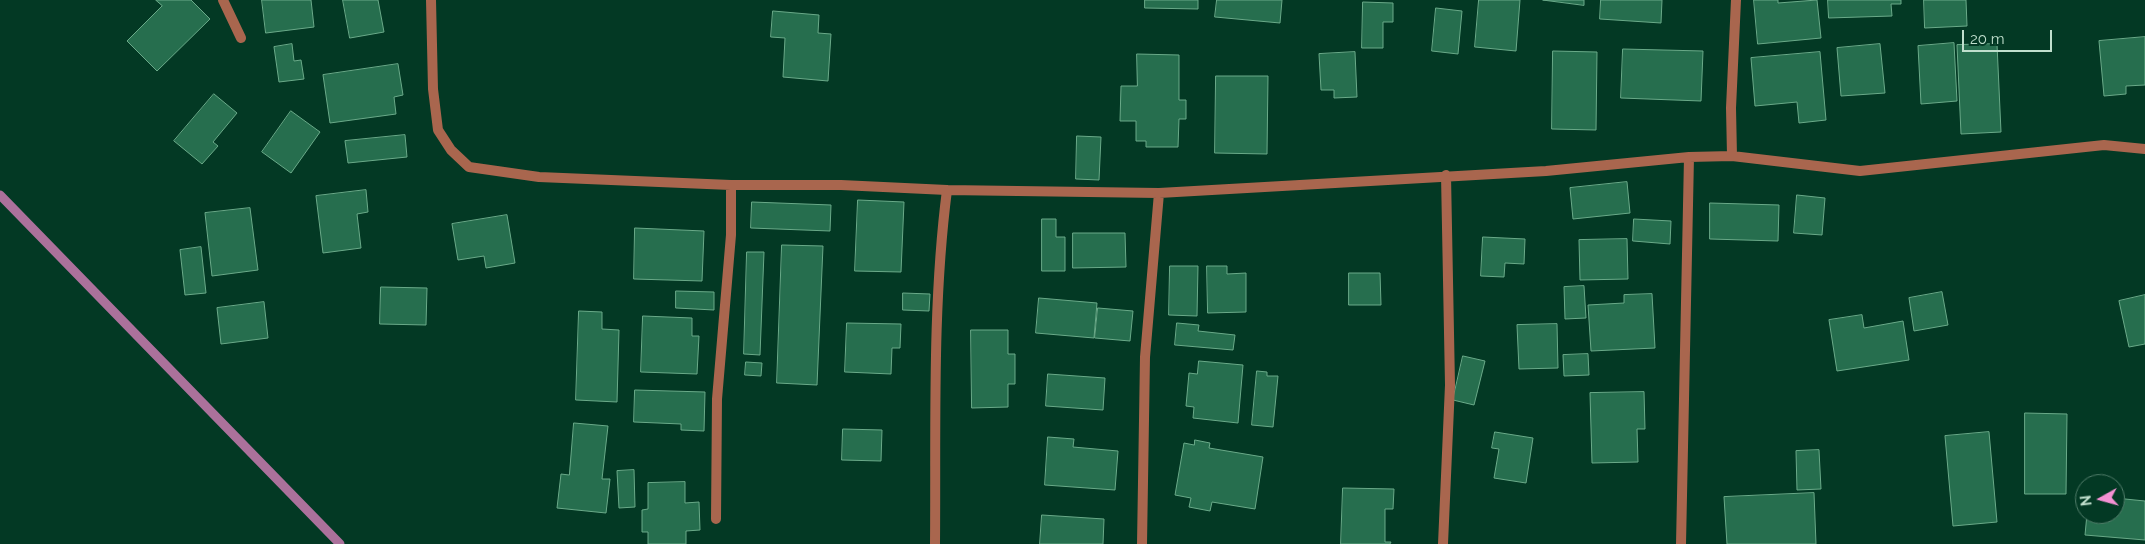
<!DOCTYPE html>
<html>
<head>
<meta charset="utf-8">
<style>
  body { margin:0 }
  #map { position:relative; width:2145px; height:544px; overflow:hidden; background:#033924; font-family:Raleway,sans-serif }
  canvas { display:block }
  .north { position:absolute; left:2075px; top:474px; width:50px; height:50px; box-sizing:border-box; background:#033924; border:1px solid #4f7b68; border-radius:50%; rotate:263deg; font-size:14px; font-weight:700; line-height:20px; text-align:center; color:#c0dfcd }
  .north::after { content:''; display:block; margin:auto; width:18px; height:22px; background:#f491d3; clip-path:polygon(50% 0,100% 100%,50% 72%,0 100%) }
  .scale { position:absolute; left:1962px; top:30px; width:90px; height:22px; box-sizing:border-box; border:2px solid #c0dfcd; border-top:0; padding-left:6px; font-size:15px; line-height:18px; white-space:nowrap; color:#c0dfcd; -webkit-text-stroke:4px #033924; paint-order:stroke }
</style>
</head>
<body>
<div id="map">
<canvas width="2145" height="544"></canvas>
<div class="north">N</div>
<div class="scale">20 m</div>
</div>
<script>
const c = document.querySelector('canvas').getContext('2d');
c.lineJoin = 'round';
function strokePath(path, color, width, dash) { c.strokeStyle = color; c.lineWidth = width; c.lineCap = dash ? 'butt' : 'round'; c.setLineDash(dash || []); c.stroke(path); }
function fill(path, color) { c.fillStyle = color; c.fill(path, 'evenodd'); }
strokePath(new Path2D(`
  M0,195L340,544`), '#ab719b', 9);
const building = new Path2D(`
  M156,0H191L210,19L157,71L127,41L162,6Z
  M262,0H311L314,27L266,33Z
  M343,0H378L384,32L350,38Z
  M1145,0H1198V9L1145,8Z
  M1217,0H1282L1280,23L1215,17Z
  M1479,0H1520L1516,51L1475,47Z
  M1543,0H1584V5Z
  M1601,0H1662L1661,23L1600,19Z
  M1754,0H1778V3L1817,0L1821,38L1758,44Z
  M1828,0H1901V4H1891L1892,16L1829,18Z
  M1924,0H1966L1967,26L1925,28Z
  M1363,2L1393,3V22H1383V48H1362Z
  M1436,8L1462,11L1458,54L1432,51Z
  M773,11L819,15L818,33L831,34L828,81L783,77L785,38L771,37Z
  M2145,37V85L2126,86V94L2104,96L2099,41Z
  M1954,43L1957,101L1921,104L1918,46Z
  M292,44L294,61L301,60L304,79L279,82L274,47Z
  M1880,44L1885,93L1841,96L1837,48Z
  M1997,44L2001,132L1961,134L1957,45Z
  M1623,49L1703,51L1701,101L1621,98Z
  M1553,51L1597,52L1596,130L1552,129Z
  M1355,52L1357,97L1334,98V90H1321L1319,54Z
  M1820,52L1826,120L1799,123L1797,102L1755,106L1751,58Z
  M1137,54L1179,55V100H1186V119H1179L1178,147H1146V141H1136V121H1120L1121,86H1137Z
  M398,64L403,95L394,97L396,114L330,123L323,75Z
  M1216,76H1268L1267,154L1215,153Z
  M214,94L237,113L213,142L218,146L202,164L174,141Z
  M291,111L320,132L291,173L262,152Z
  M405,135L407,157L348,163L345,141Z
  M1077,136L1101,137L1099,180L1076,179Z
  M1627,182L1630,213L1573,219L1570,188Z
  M366,190L368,212L357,214L361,248L323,253L316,196Z
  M1797,195L1825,198L1822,235L1794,233Z
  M858,200L904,202L901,272L855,271Z
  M752,202L831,205L830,231L751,228Z
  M1710,203L1779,205L1778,241L1710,239Z
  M250,208L258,270L212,276L205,213Z
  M507,215L515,263L486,268L484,256L458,260L452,224Z
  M1042,219H1056V237H1065V271H1042Z
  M1634,219L1671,221L1670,244L1633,241Z
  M635,228L704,231L702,281L634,279Z
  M1073,233H1125L1126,267L1073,268Z
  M1483,237L1525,239L1524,264L1505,263L1504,277L1481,276Z
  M1627,239L1628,279L1580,280L1579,240Z
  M782,245L823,246L817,385L777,383Z
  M201,247L206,293L185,295L180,250Z
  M747,252H764L760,355L744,354Z
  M1170,266H1198L1197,316L1169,315Z
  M1207,266H1227V274L1246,273V312L1208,313Z
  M1349,273H1380L1381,305H1349Z
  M1584,286L1586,318L1565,319L1564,287Z
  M381,287L427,288L426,325L380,324Z
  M676,291L714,292V310L676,308Z
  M1942,292L1948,325L1914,331L1909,298Z
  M903,293L930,294L929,311L903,310Z
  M1652,294L1655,348L1591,351L1588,305L1624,303V295Z
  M2145,295V344L2129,347L2119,301Z
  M1039,298L1097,303L1094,338L1036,333Z
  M264,302L268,338L221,344L217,308Z
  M1098,308L1133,311L1130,341L1095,338Z
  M579,311L602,312V329L619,330L617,402L576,400Z
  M1862,315L1864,328L1903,321L1909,360L1837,371L1829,320Z
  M643,316L692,318V336H699L697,374L641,372Z
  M847,323L901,324L900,348H892L891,374L845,372Z
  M1177,323L1199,325L1198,331L1235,335L1233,350L1175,345Z
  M1557,324L1558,368L1519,369L1517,325Z
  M971,330H1008V354H1015V384H1008V407L972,408Z
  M1588,354L1589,375L1564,376L1563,355Z
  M1463,356L1485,361L1474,405L1453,400Z
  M1199,361L1243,365L1238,423L1193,418L1194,407L1186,406L1189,373L1197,374Z
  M746,362L762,363L761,376L745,375Z
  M1257,371L1267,372V376H1278L1273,427L1252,425Z
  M1048,374L1105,378L1103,410L1046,406Z
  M635,390L705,392L704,431L681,430V424L634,422Z
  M1644,392L1645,429H1637L1638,462L1592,463L1590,393Z
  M2025,413L2067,414L2066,494H2025Z
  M574,423L608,426L602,479H610L606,513L557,508L561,474L569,475Z
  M843,429L882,430L881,461L842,460Z
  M1495,432L1533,438L1526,483L1494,478L1499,449L1492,448Z
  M1989,432L1997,522L1953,526L1945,436Z
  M1048,437L1074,439L1073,447L1118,451L1115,490L1045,485Z
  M1195,440L1210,443L1209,448L1263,457L1255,509L1212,502L1210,511L1189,507L1191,498L1175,495L1184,443L1194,445Z
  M1819,450L1821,489L1797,490L1796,451Z
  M634,470L635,507L619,508L617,471Z
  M685,482V503L699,502L700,530L686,531V544H648V532H642V510L648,509V483Z
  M1343,488L1394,489L1393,509H1385V542H1391L1390,544H1341Z
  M1814,493L1816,544H1727L1724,497Z
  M2115,498L2145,501V540L2085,535L2087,514H2115Z
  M1042,515L1104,519L1103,544H1040Z`);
fill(building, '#266e4e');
strokePath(building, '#6aaa89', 1);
strokePath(new Path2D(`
  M223,0L241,38
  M431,0L433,89L438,130L451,150L469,167L539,177L731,185H841L947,190L1159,193L1546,171L1689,157L1732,156L1860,171L2104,145L2145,149
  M1732,156L1731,108L1736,0
  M716,519L717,399L731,235V185
  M935,544C936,426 932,307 947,190
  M1142,544L1145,357L1159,193
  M1443,544L1450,385L1446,175
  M1681,544L1689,157`), '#a9664e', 10);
</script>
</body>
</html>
